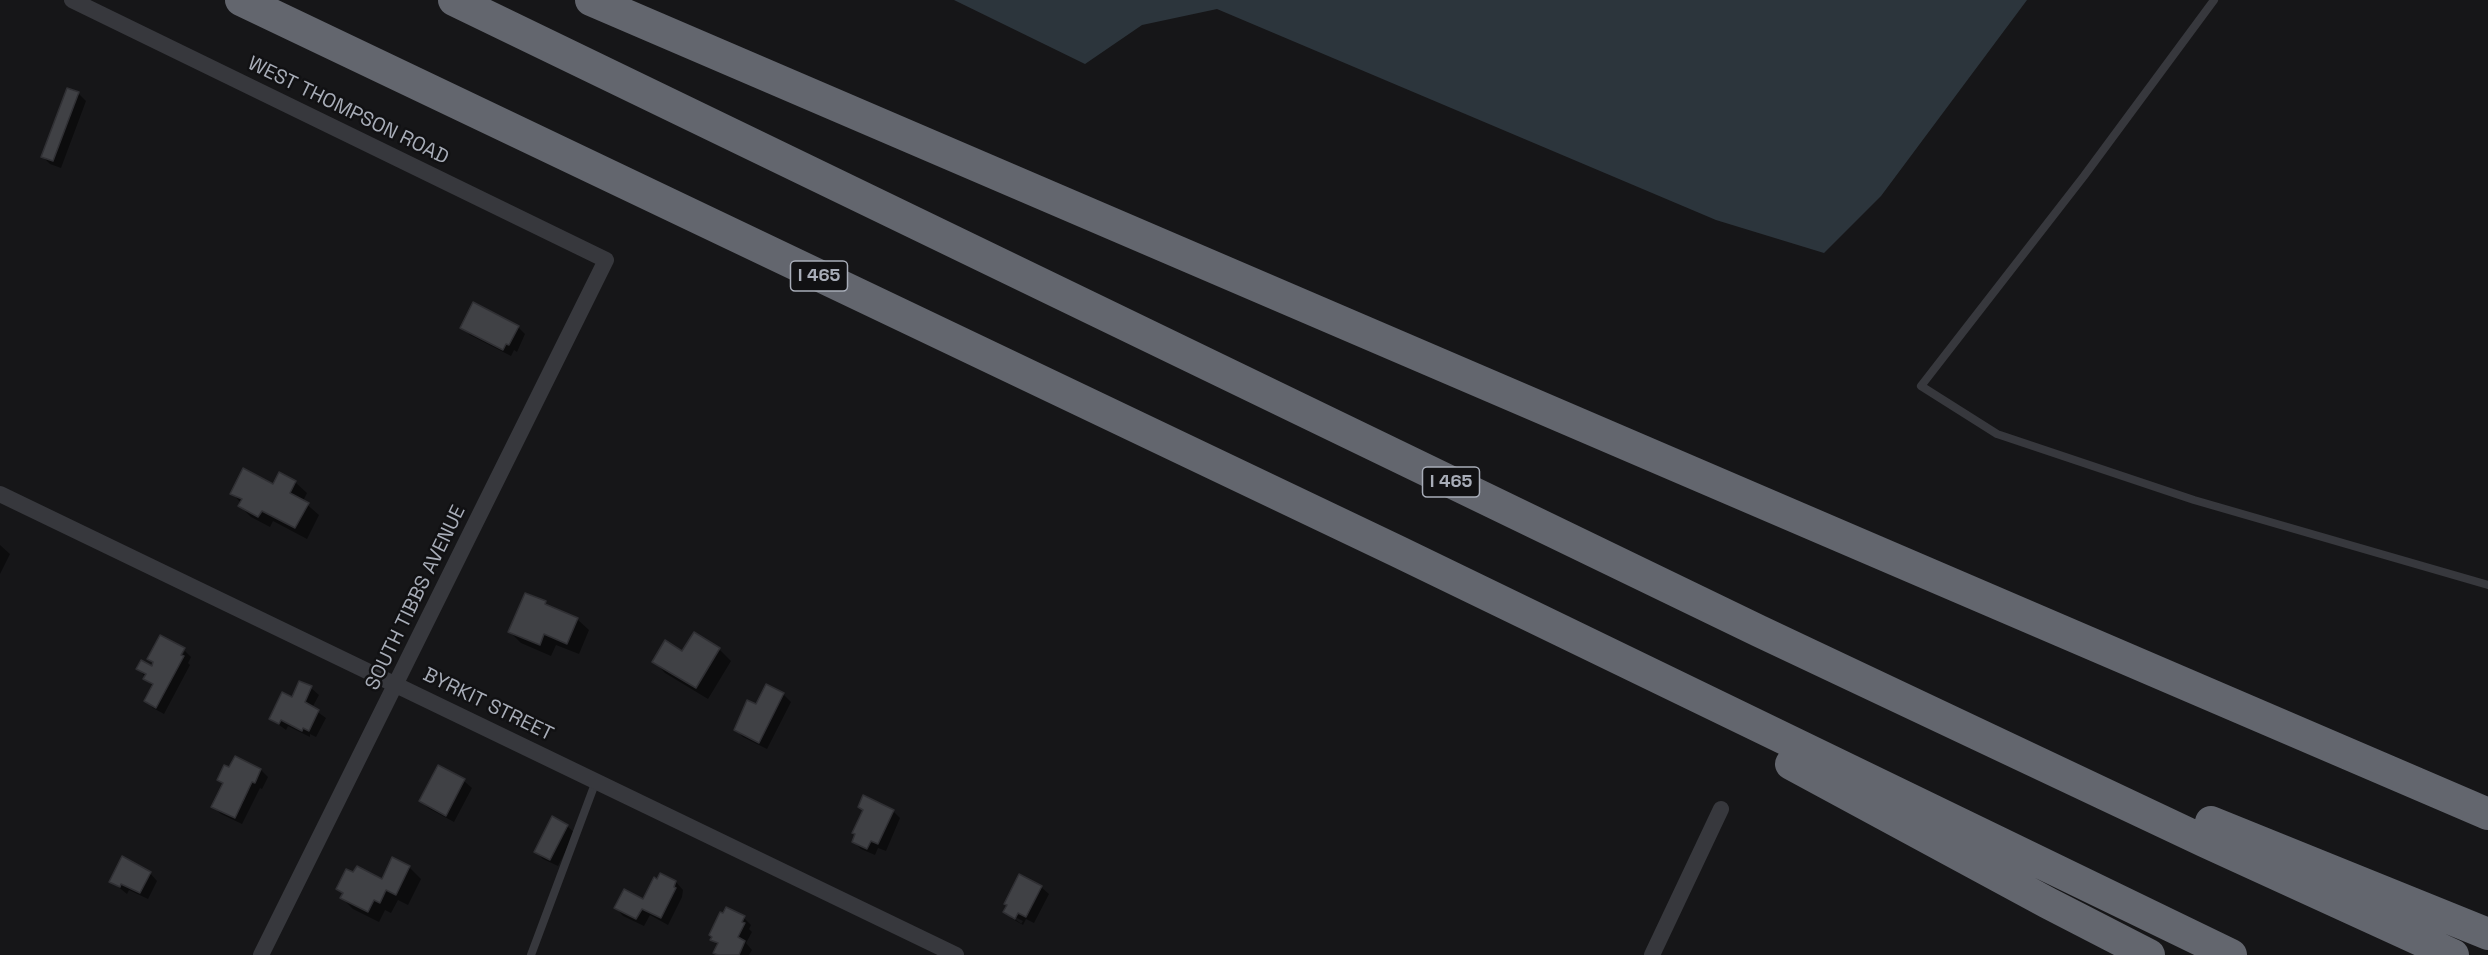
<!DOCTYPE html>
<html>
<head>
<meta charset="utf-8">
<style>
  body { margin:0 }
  canvas { display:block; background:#161618 }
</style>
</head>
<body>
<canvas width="2488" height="955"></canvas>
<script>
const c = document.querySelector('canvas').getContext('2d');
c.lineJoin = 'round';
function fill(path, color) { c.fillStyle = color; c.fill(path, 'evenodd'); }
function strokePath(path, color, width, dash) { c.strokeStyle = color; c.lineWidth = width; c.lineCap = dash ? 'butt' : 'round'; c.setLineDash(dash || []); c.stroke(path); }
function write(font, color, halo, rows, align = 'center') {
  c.font = font + ' "Space Grotesk",sans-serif'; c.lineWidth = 5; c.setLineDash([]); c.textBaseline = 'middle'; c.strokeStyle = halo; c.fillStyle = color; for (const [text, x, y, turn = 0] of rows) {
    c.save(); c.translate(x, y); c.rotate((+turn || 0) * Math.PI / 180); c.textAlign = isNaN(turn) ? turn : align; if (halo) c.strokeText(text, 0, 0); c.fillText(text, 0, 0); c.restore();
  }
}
fill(new Path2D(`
  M954,0H2027L1881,196L1824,253L1716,220L1217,9L1142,25L1085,64Z`), '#2c353c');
fill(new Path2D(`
  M68,90L79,94L86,101L61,168L50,164L42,156Z
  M518,327L525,334L517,352L514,350L511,356L470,335L462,328Z
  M295,482L307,493L303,501L319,515L307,539L273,521L270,527L251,517L240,506L241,503L232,493Z
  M0,545L10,554L0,574Z
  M545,603L550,608L577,619L589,630L579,654L556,645L551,656L521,643L510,632Z
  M695,634L720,650L731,661L708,699L665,673L654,661L683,653Z
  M160,637L184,650L177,661L179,662L185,651L191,657L188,663L190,665L164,714L153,708L145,701L153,687L138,668H152L154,664L149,659Z
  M300,683L311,688L319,695L312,708L326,718L316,737L310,734V737L288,726L286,730L271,719L293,699Z
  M767,686L784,695L791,702L767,749L743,737L736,730L757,706Z
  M438,767L464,781L472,788L454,822L428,808L421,801Z
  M261,770L268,777L262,789L260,788L242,824L221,814L213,807L224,785L219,780Z
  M859,807L893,811L900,818L886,851L878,848L875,855L861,849L854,842L864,811Z
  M567,826L575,833L558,866L543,859L536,852Z
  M393,859L410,868L421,879L408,905L398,900L391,913L385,910L379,922L353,909L342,898L344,895L337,888L382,881Z
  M150,873L157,881L148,899L129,890L127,894L111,881Z
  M661,875L676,882L683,890L682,897L668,925L650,915L644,926L623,916L616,908L643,901Z
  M1041,887L1049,894L1034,923L1026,919L1023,925L1005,912ZM1011,915L1023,921L1021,924L1011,918Z
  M744,918L751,925L749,929L752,932L746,943L752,950L749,955H718L715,952L718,946L712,939Z`), '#0007');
const building = new Path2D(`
  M67,88L79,92L53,161L41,157Z
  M473,302L519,326L509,345L506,344L503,350L460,328Z
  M243,468L273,484L279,472L296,481L290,493L309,503L295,528L262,511L258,517L238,506L242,499L230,494Z
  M525,593L546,601L545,604L578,618L567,644L544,634L540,645L508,632Z
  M694,632L720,648L696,688L652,662L665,640L682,651Z
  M160,635L185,648L181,655L184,656L156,708L144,701L153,684L143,679L146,674L136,669L141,660L152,666L153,662L147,659Z
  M299,681L312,686L305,702L319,710L309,731L303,728L302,731L281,720L279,724L269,719L282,692L292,697Z
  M766,684L784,693L759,743L734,730L747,700L756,704Z
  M235,756L261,769L255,783L252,782L235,818L211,807L223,783L217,780L224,765L229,767Z
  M438,765L465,779L446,816L419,801Z
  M863,795L894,810L878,844L871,841L867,849L852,842L855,834L852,833L863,810L858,807Z
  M552,816L568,825L550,860L534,852Z
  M122,856L151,872L140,893L121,884L120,887L109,882Z
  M392,857L410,866L396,895L386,890L380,903L374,900L368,912L340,898L343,893L336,889L346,869L353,872L357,866L382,879Z
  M660,873L676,881L674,887L676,888L661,918L642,909L636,919L614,908L624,889L643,899L654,877L657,879Z
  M1019,874L1042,886L1026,917L1018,913L1015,919L1003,912L1007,905L1004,904Z
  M726,907L745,916L742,922L745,923L738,937L745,941L739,955H718L713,953L718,943L710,940L712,937L709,935L720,912L723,913Z`);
fill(building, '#404145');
strokePath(building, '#303034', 1.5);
strokePath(new Path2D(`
  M2214,0L2084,176L1921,386L1997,434L2194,500L2488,585
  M531,955L596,781`), '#37383d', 8);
strokePath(new Path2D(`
  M72,0L606,260L261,955
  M0,494L956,955
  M1652,955L1721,809`), '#37383d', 16);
strokePath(new Path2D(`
  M241,0L1397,551L2231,955
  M454,0L1759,631L2206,842L2453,955
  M591,0L2488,814
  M1791,764L2048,903L2149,955
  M2211,822L2488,934`), '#63666e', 32);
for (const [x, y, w] of [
  [819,276,57],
  [1451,482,57]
]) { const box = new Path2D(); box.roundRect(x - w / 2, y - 15, w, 30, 4.5); c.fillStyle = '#111113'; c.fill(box); strokePath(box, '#a8adb8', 1.5); }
write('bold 18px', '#a8adb8', null, [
  ["I 465",819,276],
  ["I 465",1451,482]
]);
write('20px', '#a8adb8', '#111113', [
  ["WEST THOMPSON ROAD",348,111,26],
  ["SOUTH TIBBS AVENUE",416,598,-64],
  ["BYRKIT STREET",488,705,26]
]);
</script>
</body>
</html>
